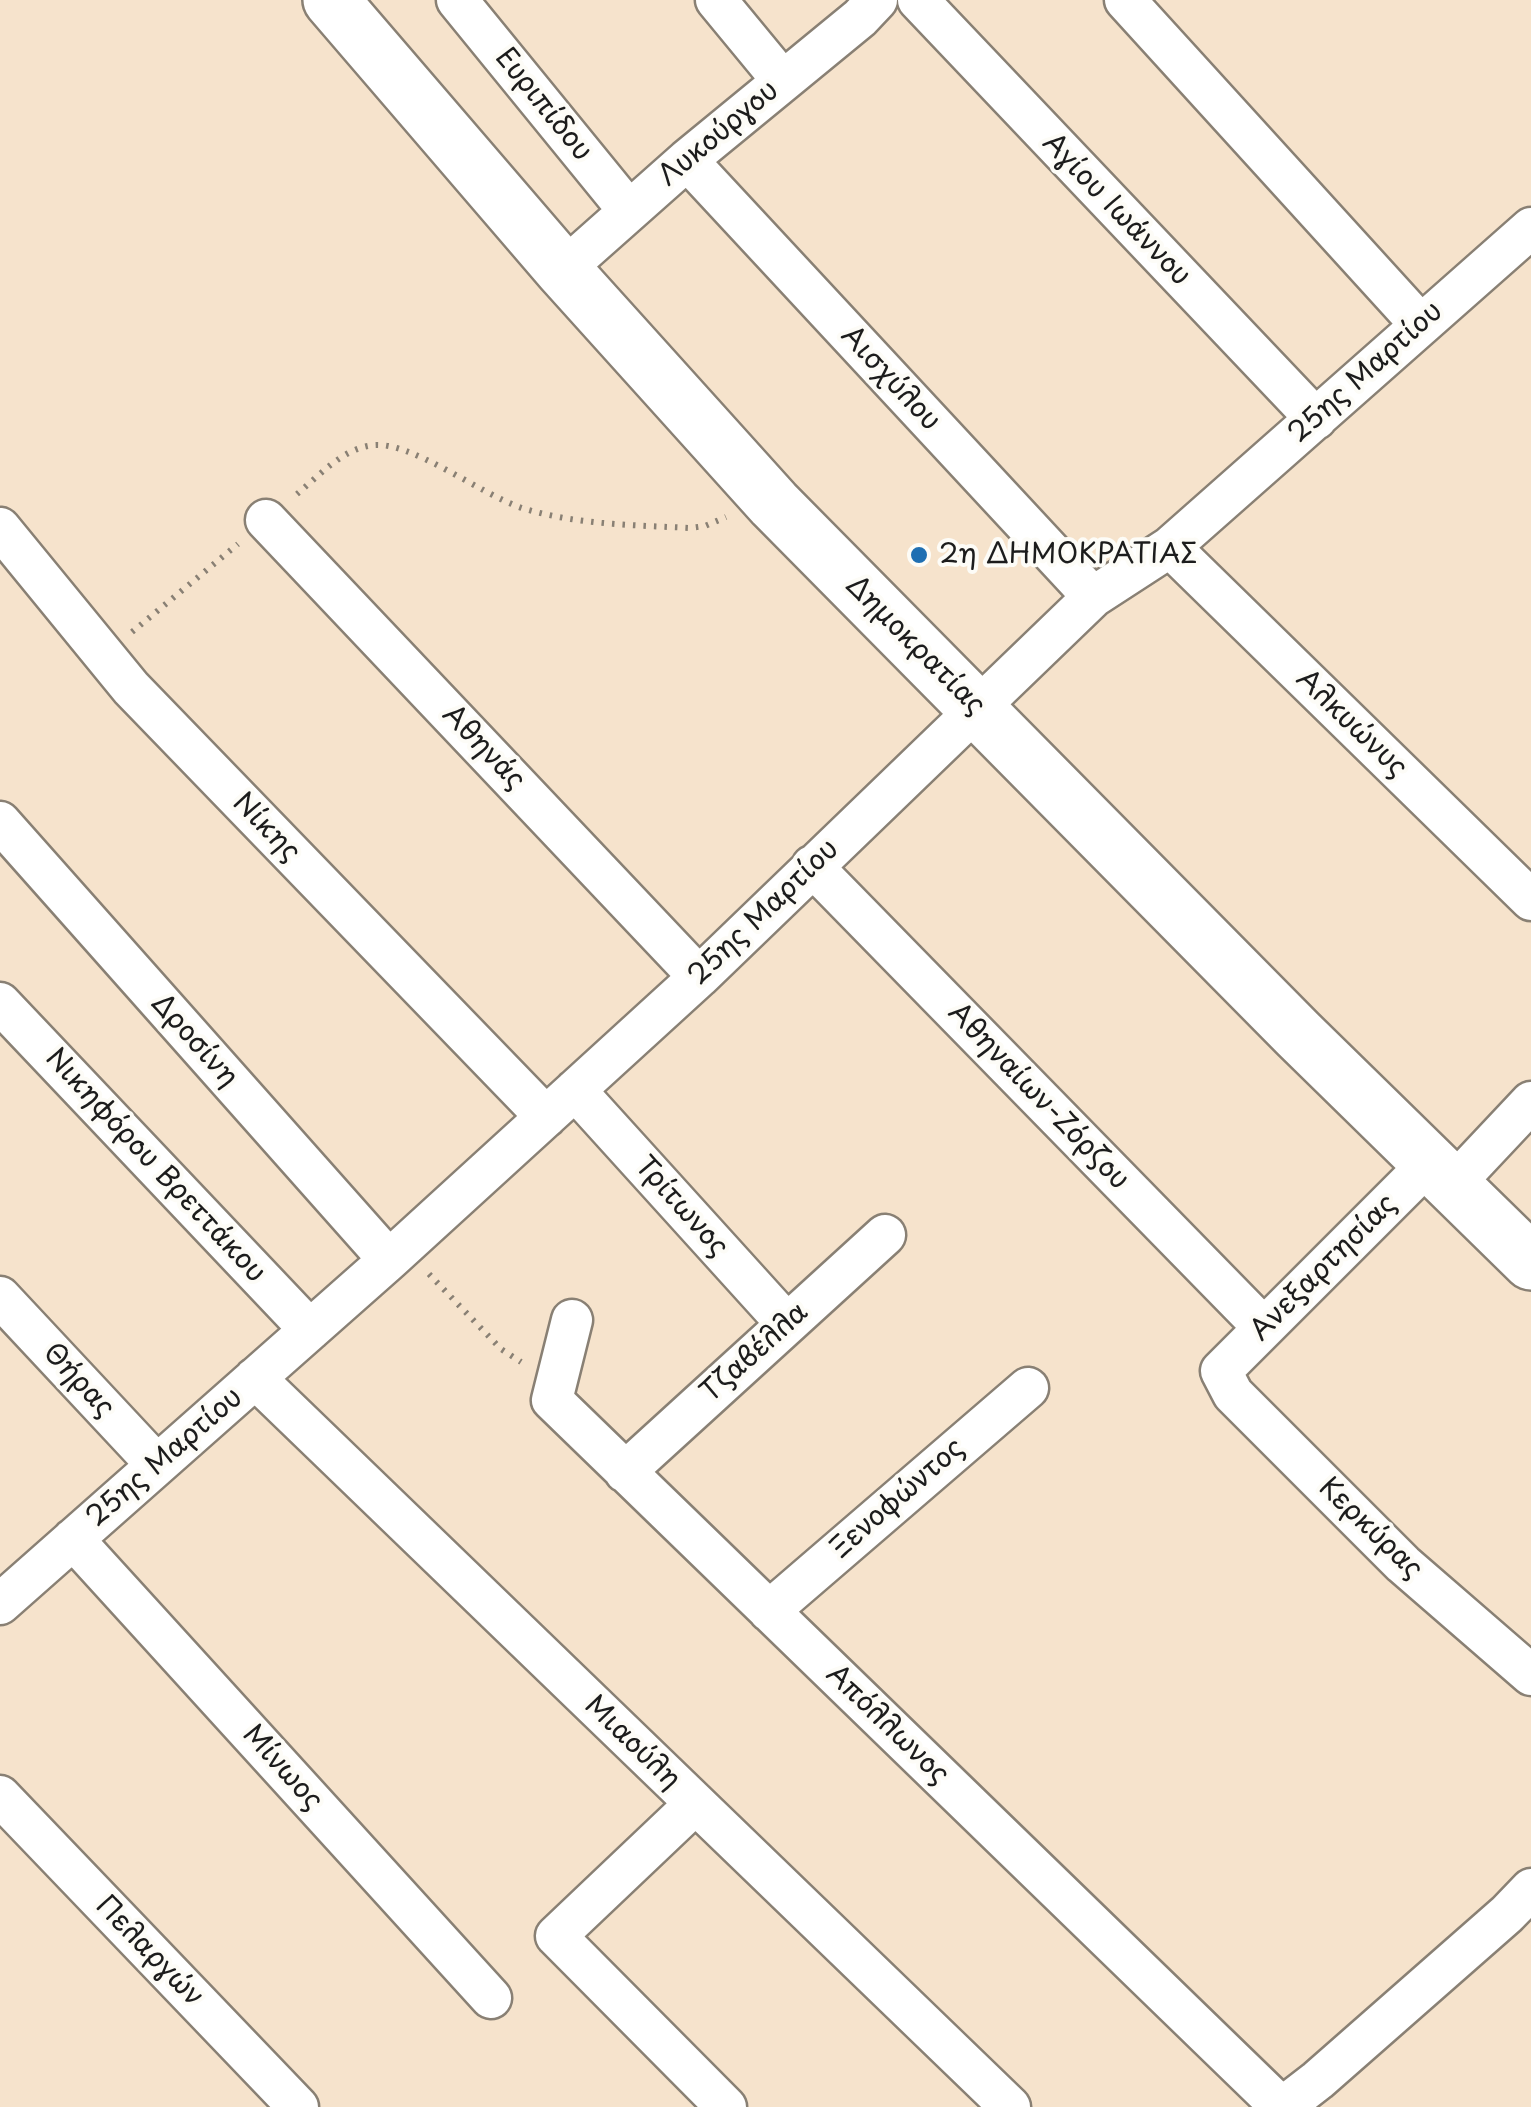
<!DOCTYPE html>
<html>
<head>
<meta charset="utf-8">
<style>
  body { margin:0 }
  canvas { display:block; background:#f6e3cc }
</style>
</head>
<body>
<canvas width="1531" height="2107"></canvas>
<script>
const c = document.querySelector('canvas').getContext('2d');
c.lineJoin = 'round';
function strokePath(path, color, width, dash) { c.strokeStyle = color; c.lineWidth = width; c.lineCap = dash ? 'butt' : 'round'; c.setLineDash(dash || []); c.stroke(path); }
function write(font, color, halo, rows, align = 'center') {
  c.font = font + ' "Playpen Sans",sans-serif'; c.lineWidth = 8; c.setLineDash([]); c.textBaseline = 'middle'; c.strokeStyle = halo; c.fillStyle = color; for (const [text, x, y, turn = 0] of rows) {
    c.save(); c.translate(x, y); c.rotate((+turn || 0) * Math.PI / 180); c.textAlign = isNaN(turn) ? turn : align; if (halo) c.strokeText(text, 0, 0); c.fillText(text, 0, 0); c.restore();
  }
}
const street = new Path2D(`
  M457,0L629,211
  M716,0L782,80
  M918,0L1316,419
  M1125,0L1420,324
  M687,160L1093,597
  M563,270L687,160L860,18L877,0
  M266,520L699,977
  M0,528L131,688L546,1117
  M1170,547L1531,900
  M0,822L389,1260
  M812,866L1264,1328
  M0,1003L310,1330
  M575,1090L787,1324
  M1428,1164L1221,1371L1233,1394L1403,1564L1531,1675
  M1452,1186L1531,1102
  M0,1297L157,1465
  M572,1320L552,1400L1281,2107
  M255,1378L1010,2107
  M625,1472L885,1235
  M73,1539L491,1998
  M0,1604L389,1260L699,977L1093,597L1170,547L1531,228
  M769,1611L1028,1388
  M0,1796L298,2107
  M695,1804L556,1936L726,2107
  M1283,2107L1318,2080L1507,1914L1531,1889`);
const secondary = new Path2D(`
  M331,0L563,270L774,504L1298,1034L1531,1262`);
strokePath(street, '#898074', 45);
strokePath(secondary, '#898074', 60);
strokePath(new Path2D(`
  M297,494C320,475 343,448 374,445C413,442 480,494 522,508C577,525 634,525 690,528L705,526L726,517
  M132,632L238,544
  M429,1274L501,1349L521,1362`), '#898074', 6, [2.5, 8]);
strokePath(street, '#fff', 40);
strokePath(secondary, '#fff', 55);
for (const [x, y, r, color] of [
  [919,555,10,"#1f6fb2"]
]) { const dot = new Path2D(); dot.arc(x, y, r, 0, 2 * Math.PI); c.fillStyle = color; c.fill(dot); strokePath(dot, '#fdfcf7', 4); }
write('28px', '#1c1c1c', '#fdfcf7', [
  ["Ευριπίδου",543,105,51],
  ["Λυκούργου",719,134,-40],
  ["Αγίου Ιωάννου",1116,210,46],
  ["25ης Μαρτίου",1366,373,-42],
  ["Αισχύλου",890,379,47],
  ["Δημοκρατίας",915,646,45],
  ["Αλκυώνυς",1351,724,44],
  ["Αθηνάς",483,748,46],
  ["Νίκης",266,828,46],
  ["25ης Μαρτίου",764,913,-44],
  ["Δροσίνη",194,1041,48],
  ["Αθηναίων-Ζόρζου",1038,1097,46],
  ["Νικηφόρου Βρεττάκου",155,1166,47],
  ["Τρίτωνος",681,1207,48],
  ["Ανεξαρτησίας",1324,1268,-45],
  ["Τζαβέλλα",755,1353,-42],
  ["Θήρας",78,1381,47],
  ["25ης Μαρτίου",165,1458,-41],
  ["Ξενοφώντος",898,1499,-41],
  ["Κερκύρας",1370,1529,44],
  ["Απόλλωνος",887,1725,44],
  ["Μιαούλη",632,1743,44],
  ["Μίνωος",282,1768,48],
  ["Πελαργών",149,1952,46]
]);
write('28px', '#1c1c1c', '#fdfcf7', [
  ["2η ΔΗΜΟΚΡΑΤΙΑΣ",939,555]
], 'left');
</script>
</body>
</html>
